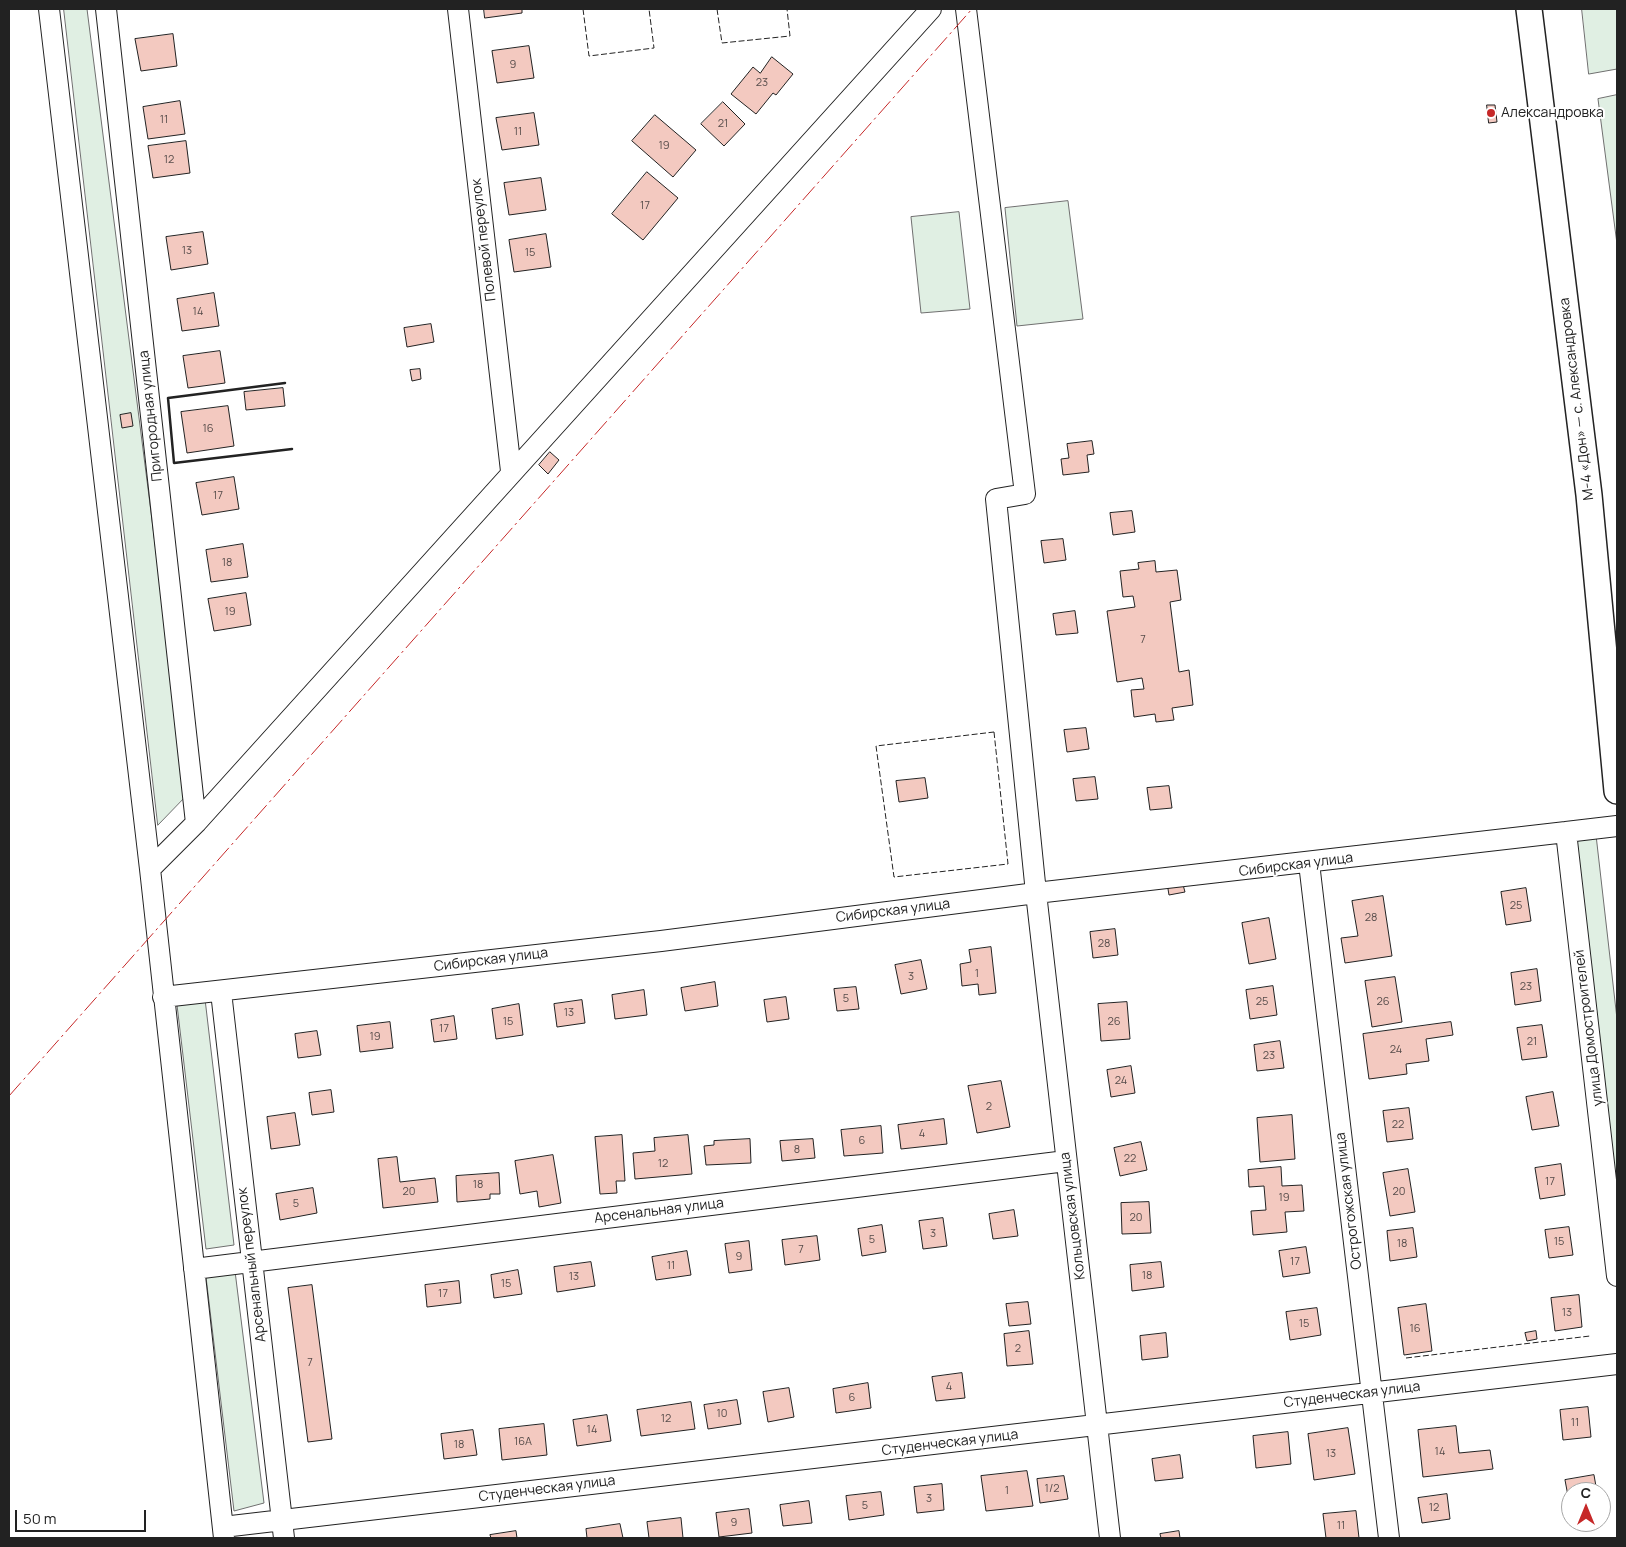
<!DOCTYPE html>
<html>
<head>
<meta charset="utf-8">
<style>
  body { margin:0 }
  #map { position:relative; width:1626px; height:1547px; overflow:hidden; background:#fff; font-family:Manrope,sans-serif }
  canvas { display:block }
  .frame { position:absolute; inset:0; border:10px solid #222; pointer-events:none }
  .north { position:absolute; left:1561px; top:1482px; width:50px; height:50px; box-sizing:border-box; background:#fff; border:1px solid #a7a7a7; border-radius:50%; rotate:0deg; font-size:14px; font-weight:700; line-height:20px; text-align:center; color:#222 }
  .north::after { content:''; display:block; margin:auto; width:18px; height:22px; background:#c62828; clip-path:polygon(50% 0,100% 100%,50% 72%,0 100%) }
  .scale { position:absolute; left:15px; top:1510px; width:131px; height:22px; box-sizing:border-box; border:2px solid #222; border-top:0; padding-left:6px; font-size:15px; line-height:18px; white-space:nowrap; color:#222; -webkit-text-stroke:4px #fff; paint-order:stroke }
</style>
</head>
<body>
<div id="map">
<canvas width="1626" height="1547"></canvas>
<div class="frame"></div>
<div class="north">С</div>
<div class="scale">50 m</div>
</div>
<script>
const c = document.querySelector('canvas').getContext('2d');
c.lineJoin = 'round';
function fill(path, color) { c.fillStyle = color; c.fill(path, 'evenodd'); }
function strokePath(path, color, width, dash) { c.strokeStyle = color; c.lineWidth = width; c.lineCap = dash ? 'butt' : 'round'; c.setLineDash(dash || []); c.stroke(path); }
function write(font, color, halo, rows, align = 'center') {
  c.font = font + ' Manrope,sans-serif'; c.lineWidth = 4; c.setLineDash([]); c.textBaseline = 'middle'; c.strokeStyle = halo; c.fillStyle = color; for (const [text, x, y, turn = 0] of rows) {
    c.save(); c.translate(x, y); c.rotate((+turn || 0) * Math.PI / 180); c.textAlign = isNaN(turn) ? turn : align; if (halo) c.strokeText(text, 0, 0); c.fillText(text, 0, 0); c.restore();
  }
}
const green = new Path2D(`
  M64,9H87L187,795L158,825Z
  M1582,9H1617V69L1589,74Z
  M1617,95V244L1598,99Z
  M1068,201L1083,319L1017,326L1005,208Z
  M959,212L970,309L921,313L911,217Z
  M1596,835L1617,1019V1195L1575,837Z
  M205,999L234,1245L206,1249L177,1005Z
  M235,1271L264,1503L234,1511L206,1277Z`);
fill(green, '#e0efe3');
strokePath(green, '#6f6f6f', 1);
const building = new Path2D(`
  M484,9H522V13L485,18Z
  M173,34L177,66L141,71L135,39Z
  M529,46L534,78L497,83L492,51Z
  M772,57L793,74L776,95L773,93L756,114L731,94L753,67L760,73Z
  M180,101L185,134L148,139L143,107Z
  M723,102L745,124L724,146L701,124Z
  M1487,105H1495L1497,122L1489,123Z
  M534,113L539,145L502,150L496,118Z
  M655,115L696,150L673,177L632,141Z
  M186,141L190,173L153,178L148,146Z
  M647,172L678,198L643,240L612,214Z
  M541,178L546,210L509,215L504,183Z
  M203,232L208,264L171,270L166,237Z
  M546,234L551,267L514,272L509,240Z
  M214,293L219,326L182,331L177,299Z
  M431,324L434,342L407,347L404,328Z
  M220,351L225,383L188,388L183,356Z
  M420,369L421,379L412,381L410,370Z
  M283,388L285,406L246,410L244,392Z
  M228,406L234,446L187,453L181,412Z
  M131,413L133,426L122,428L120,415Z
  M1092,441L1094,454L1087,455L1089,472L1063,475L1061,459L1069,458L1067,444Z
  M550,452L559,460L548,474L539,465Z
  M234,477L239,509L202,515L196,483Z
  M1132,511L1135,532L1113,535L1110,513Z
  M1063,539L1066,560L1044,563L1041,541Z
  M243,544L248,577L211,582L206,550Z
  M1155,561L1156,572L1177,570L1181,600L1170,602L1179,672L1189,670L1193,705L1172,708L1174,720L1156,722L1155,714L1134,717L1131,690L1144,689L1142,678L1117,682L1107,611L1135,607L1133,596L1123,597L1120,571L1139,569L1138,563Z
  M246,593L251,625L214,631L208,599Z
  M1075,611L1078,633L1056,635L1053,614Z
  M1086,728L1089,749L1067,752L1064,730Z
  M1095,777L1098,799L1076,801L1073,779Z
  M925,778L928,798L899,802L896,781Z
  M1169,786L1172,808L1150,810L1147,788Z
  M1182,881L1185,892L1169,895L1167,883Z
  M1526,888L1531,921L1506,925L1501,892Z
  M1383,896L1392,956L1345,963L1341,938L1358,936L1352,901Z
  M1269,918L1276,959L1249,964L1242,923Z
  M1115,929L1118,955L1093,958L1090,932Z
  M991,947L996,993L979,995L978,984L962,986L960,964L971,962L969,950Z
  M921,960L927,989L901,994L895,965Z
  M1537,969L1541,1001L1515,1005L1511,973Z
  M1395,977L1402,1022L1372,1027L1365,981Z
  M715,982L718,1006L685,1011L681,988Z
  M1273,986L1277,1015L1250,1019L1246,990Z
  M856,987L859,1009L837,1011L834,989Z
  M644,990L647,1015L615,1019L612,995Z
  M786,997L789,1019L767,1022L764,1000Z
  M582,1000L585,1023L557,1027L554,1004Z
  M1127,1002L1130,1039L1101,1041L1098,1004Z
  M519,1004L523,1035L496,1039L492,1009Z
  M454,1016L457,1039L434,1042L431,1020Z
  M390,1022L393,1048L360,1052L357,1026Z
  M1451,1022L1453,1035L1426,1039L1429,1061L1406,1064L1407,1074L1369,1079L1363,1034Z
  M1542,1025L1547,1057L1522,1060L1517,1028Z
  M317,1031L321,1055L298,1058L295,1034Z
  M1280,1041L1284,1068L1257,1071L1254,1045Z
  M1131,1066L1135,1093L1111,1097L1107,1070Z
  M1001,1081L1010,1127L977,1133L968,1086Z
  M331,1090L334,1112L312,1115L309,1093Z
  M1553,1092L1559,1126L1532,1130L1526,1097Z
  M1409,1108L1413,1139L1387,1142L1383,1111Z
  M295,1113L300,1145L271,1149L267,1117Z
  M1292,1115L1295,1159L1260,1162L1257,1118Z
  M944,1119L947,1144L901,1149L898,1125Z
  M881,1126L883,1153L844,1156L841,1130Z
  M622,1135L625,1181H616L617,1193L600,1194L595,1137Z
  M688,1135L692,1174L635,1179L633,1153L655,1151L654,1138Z
  M750,1139L751,1163L706,1165L704,1146L714,1145V1141Z
  M813,1139L815,1158L782,1161L780,1141Z
  M1141,1142L1147,1170L1120,1176L1114,1148Z
  M553,1155L561,1203L539,1207L537,1191L520,1194L515,1161Z
  M397,1157L400,1182L435,1178L438,1202L383,1208L378,1159Z
  M1561,1164L1565,1195L1540,1199L1535,1168Z
  M1281,1167L1282,1186L1302,1185L1304,1211L1285,1212L1287,1232L1253,1235L1251,1211L1266,1210L1264,1186L1249,1187L1248,1170Z
  M1408,1169L1415,1212L1390,1216L1383,1173Z
  M499,1173L500,1194H490V1199L457,1202L456,1176Z
  M313,1188L317,1213L280,1220L276,1194Z
  M1149,1202L1151,1233L1122,1234L1121,1203Z
  M1014,1210L1018,1236L993,1239L989,1214Z
  M943,1218L947,1246L923,1249L919,1221Z
  M882,1225L886,1252L862,1256L858,1229Z
  M1569,1227L1573,1255L1549,1258L1545,1230Z
  M1413,1228L1417,1257L1390,1261L1387,1231Z
  M817,1236L820,1260L785,1265L782,1240Z
  M749,1241L752,1270L729,1273L725,1244Z
  M1306,1247L1310,1273L1283,1277L1279,1251Z
  M687,1251L691,1275L656,1280L652,1257Z
  M591,1262L595,1286L557,1292L554,1267Z
  M1161,1262L1164,1287L1132,1291L1130,1265Z
  M518,1270L522,1294L494,1298L491,1275Z
  M459,1281L461,1303L427,1307L425,1285Z
  M312,1285L332,1439L308,1442L288,1288Z
  M1579,1295L1582,1327L1555,1331L1551,1298Z
  M1028,1302L1031,1324L1009,1326L1006,1304Z
  M1426,1304L1432,1351L1404,1355L1398,1308Z
  M1317,1308L1321,1335L1290,1340L1286,1312Z
  M1029,1331L1033,1364L1007,1366L1004,1334Z
  M1536,1331L1537,1339L1527,1341L1525,1333Z
  M1166,1333L1168,1357L1142,1360L1140,1336Z
  M962,1373L965,1398L936,1401L932,1377Z
  M868,1383L871,1408L836,1413L833,1389Z
  M789,1388L794,1417L768,1422L763,1392Z
  M737,1400L741,1424L708,1429L704,1405Z
  M691,1402L695,1429L641,1436L637,1410Z
  M1588,1407L1591,1437L1563,1440L1560,1410Z
  M607,1415L611,1441L577,1446L573,1420Z
  M544,1424L547,1455L502,1460L499,1429Z
  M1456,1426L1459,1453L1490,1450L1493,1469L1423,1477L1418,1430Z
  M1348,1428L1355,1474L1314,1480L1308,1434Z
  M473,1430L477,1455L444,1459L441,1434Z
  M1288,1432L1291,1464L1256,1468L1253,1436Z
  M1180,1455L1183,1478L1155,1481L1152,1459Z
  M1027,1471L1033,1506L986,1511L981,1476Z
  M1594,1475L1597,1492H1571V1512L1565,1480Z
  M1064,1476L1068,1499L1040,1503L1037,1479Z
  M942,1484L944,1510L917,1513L914,1487Z
  M881,1492L884,1515L849,1520L846,1496Z
  M1447,1494L1450,1519L1422,1523L1418,1498Z
  M809,1501L812,1523L783,1526L780,1505Z
  M749,1509L752,1533L719,1537L716,1513Z
  M1356,1511L1359,1538H1326L1323,1514Z
  M681,1518L683,1538H649L647,1522Z
  M620,1524L623,1538H587L586,1529Z
  M516,1531L517,1538H491L490,1535Z
  M1179,1531L1180,1538H1161L1160,1534Z`);
fill(building, '#f3c9c0');
strokePath(building, '#222', 1);
const minor = new Path2D(`
  M49,9L150,869L224,1538
  M106,9L196,823
  M458,9L511,471
  M966,9L1025,494L996,499L1036,893L1110,1538
  M1617,826L1566,832L1617,1276
  M1309,863L1389,1538
  M150,869L196,823L931,9
  M221,992L284,1538
  M163,997L661,941L1036,893L1566,832
  M194,1269L1066,1161
  M223,1527L1617,1364`);
const major = new Path2D(`
  M1529,9L1589,495L1617,791`);
strokePath(minor, '#222', 22);
strokePath(major, '#222', 28);
strokePath(minor, '#fff', 20);
strokePath(major, '#fff', 25);
strokePath(new Path2D(`
  M583,9L589,56L654,48L649,9
  M717,9L722,43L790,36L787,9
  M994,732L1008,864L894,877L876,746Z
  M1406,1358L1590,1336`), '#222', 1, [6, 2.5]);
strokePath(new Path2D(`
  M285,383L168,398L174,463L292,449`), '#222', 2.5);
strokePath(new Path2D(`
  M9,1096L972,9`), '#c62828', 1, [18, 4, 2.5, 4]);
for (const [x, y, r, color] of [
  [1491,113,5,"#c62828"]
]) { const dot = new Path2D(); dot.arc(x, y, r, 0, 2 * Math.PI); c.fillStyle = color; c.fill(dot); strokePath(dot, '#fff', 2); }
write('11px', '#564c4a', null, [
  ["9",513,65],
  ["23",762,83],
  ["11",164,120],
  ["21",723,124],
  ["11",518,132],
  ["19",664,146],
  ["12",169,160],
  ["17",645,206],
  ["13",187,251],
  ["15",530,253],
  ["14",198,312],
  ["16",208,429],
  ["17",218,496],
  ["18",227,563],
  ["19",230,612],
  ["7",1143,640],
  ["25",1516,906],
  ["28",1371,918],
  ["28",1104,944],
  ["1",977,974],
  ["3",911,977],
  ["23",1526,987],
  ["5",846,999],
  ["25",1262,1002],
  ["26",1383,1002],
  ["13",569,1013],
  ["15",508,1022],
  ["26",1114,1022],
  ["17",444,1029],
  ["19",375,1037],
  ["21",1532,1042],
  ["24",1396,1050],
  ["23",1269,1056],
  ["24",1121,1081],
  ["2",989,1107],
  ["22",1398,1125],
  ["4",922,1134],
  ["6",862,1141],
  ["8",797,1150],
  ["22",1130,1159],
  ["12",663,1164],
  ["17",1550,1182],
  ["18",478,1185],
  ["20",409,1192],
  ["20",1399,1192],
  ["19",1284,1198],
  ["5",296,1204],
  ["20",1136,1218],
  ["3",933,1234],
  ["5",872,1240],
  ["15",1559,1242],
  ["18",1402,1244],
  ["7",801,1250],
  ["9",739,1257],
  ["17",1295,1262],
  ["11",671,1266],
  ["18",1147,1276],
  ["13",574,1277],
  ["15",506,1284],
  ["17",443,1294],
  ["13",1567,1313],
  ["15",1304,1324],
  ["16",1415,1329],
  ["2",1018,1349],
  ["7",310,1363],
  ["4",949,1387],
  ["6",852,1398],
  ["10",722,1414],
  ["12",666,1419],
  ["11",1575,1423],
  ["14",592,1430],
  ["16А",523,1442],
  ["18",459,1445],
  ["14",1440,1452],
  ["13",1331,1454],
  ["1/2",1052,1489],
  ["1",1007,1491],
  ["3",929,1499],
  ["5",865,1506],
  ["12",1434,1508],
  ["9",734,1523],
  ["11",1341,1526]
]);
write('14px', '#222', '#fff', [
  ["Александровка",1501,113]
], 'left');
write('14px', '#222', '#fff', [
  ["Полевой переулок",484,240,-97],
  ["М-4 «Дон» — с. Александровка",1577,399,-97],
  ["Пригородная улица",151,416,-96],
  ["Сибирская улица",1296,865,-7],
  ["Сибирская улица",893,911,-7],
  ["Сибирская улица",491,960,-7],
  ["улица Домостроителей",1589,1028,-97],
  ["Острогожская улица",1349,1201,-97],
  ["Арсенальная улица",659,1211,-7],
  ["Кольцовская улица",1073,1216,-97],
  ["Арсенальный переулок",252,1265,-97],
  ["Студенческая улица",1352,1395,-7],
  ["Студенческая улица",950,1443,-7],
  ["Студенческая улица",547,1489,-7]
]);
</script>
</body>
</html>
